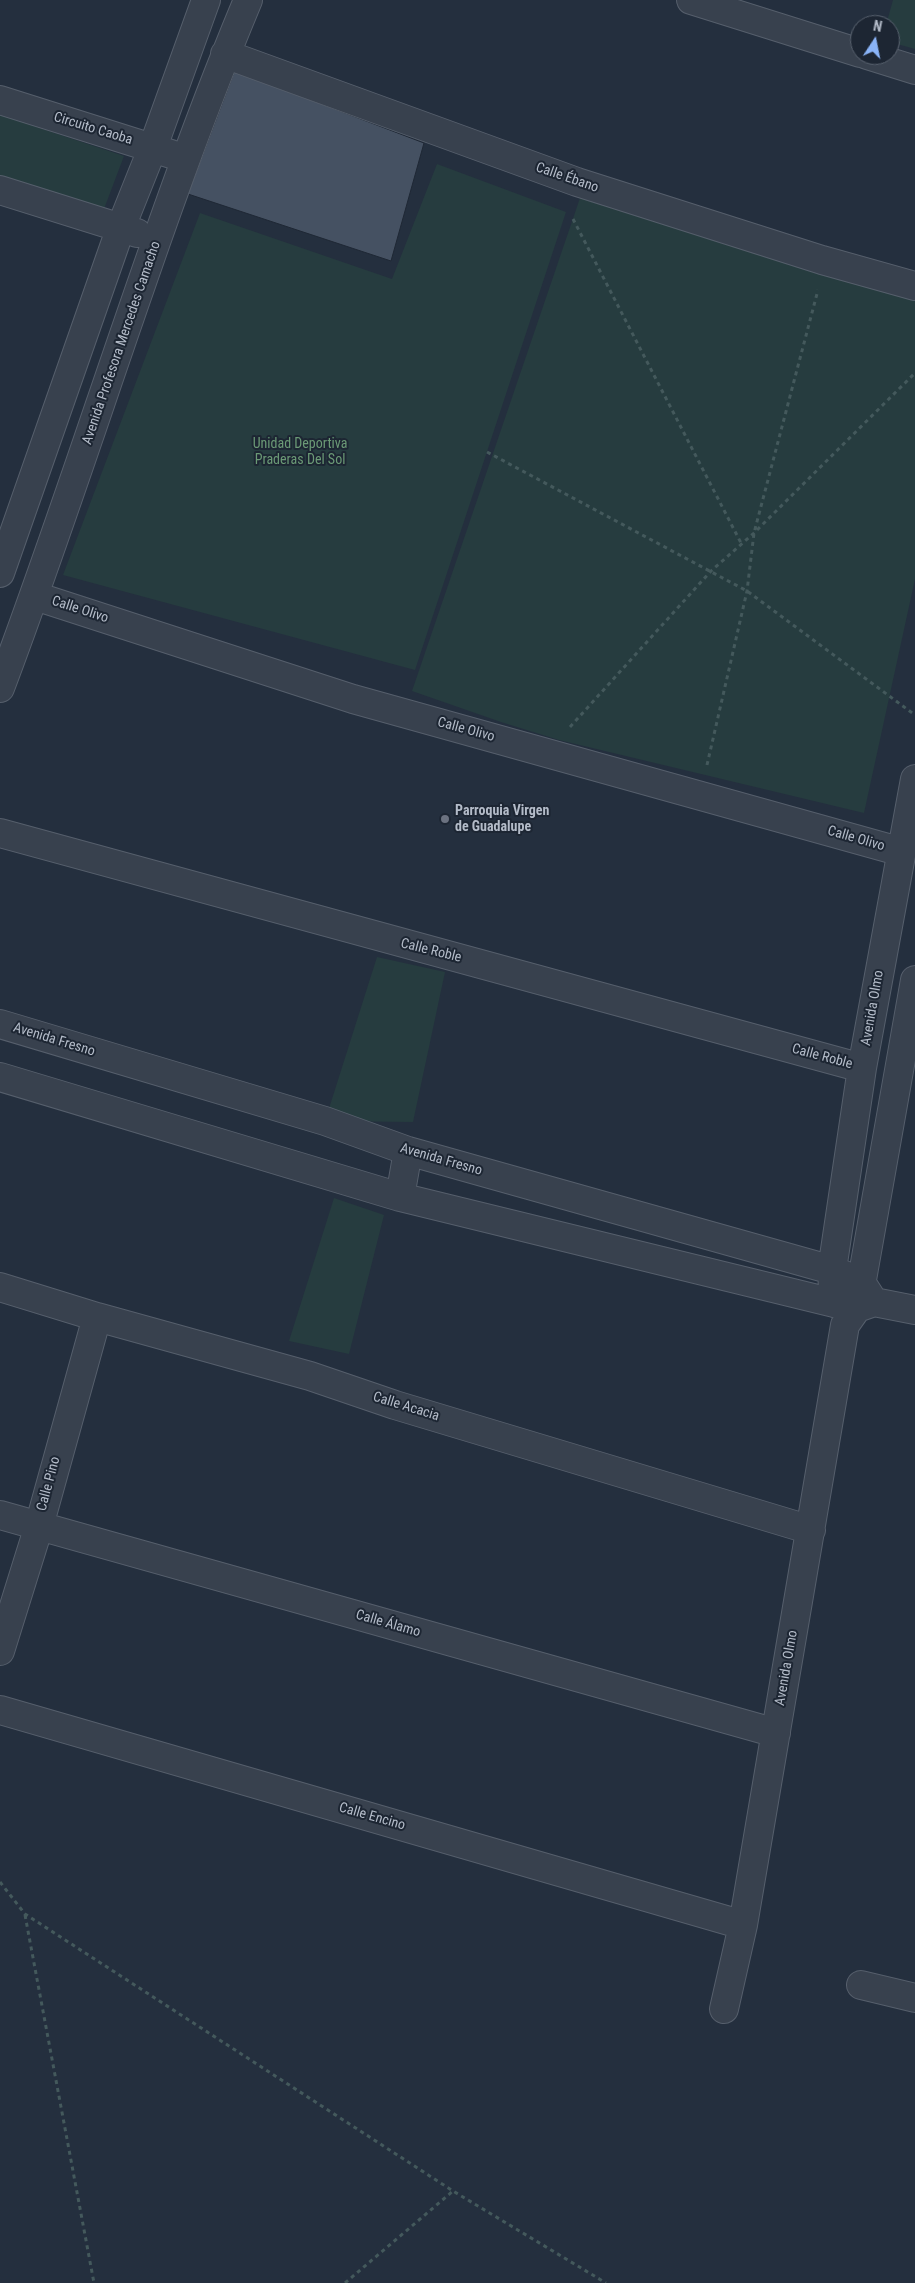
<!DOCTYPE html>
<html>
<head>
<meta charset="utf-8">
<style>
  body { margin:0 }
  #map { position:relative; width:915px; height:2283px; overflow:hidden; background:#242f3e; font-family:"Roboto Condensed",sans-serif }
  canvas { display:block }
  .north { position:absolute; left:850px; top:15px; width:50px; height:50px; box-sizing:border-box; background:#1d2633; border:1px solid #59626f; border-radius:50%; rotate:11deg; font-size:14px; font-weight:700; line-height:20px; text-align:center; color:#b4bcc9 }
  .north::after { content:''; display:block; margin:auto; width:18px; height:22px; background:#8ab4f8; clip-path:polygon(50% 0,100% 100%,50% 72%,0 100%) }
</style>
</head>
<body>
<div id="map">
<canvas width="915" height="2283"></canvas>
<div class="north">N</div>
</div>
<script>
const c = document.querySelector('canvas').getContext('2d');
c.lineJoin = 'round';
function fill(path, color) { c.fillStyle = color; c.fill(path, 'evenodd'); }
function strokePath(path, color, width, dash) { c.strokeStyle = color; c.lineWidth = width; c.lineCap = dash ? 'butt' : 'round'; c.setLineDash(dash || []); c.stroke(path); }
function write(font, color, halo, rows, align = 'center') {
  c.font = font + ' "Roboto Condensed",sans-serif'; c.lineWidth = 4; c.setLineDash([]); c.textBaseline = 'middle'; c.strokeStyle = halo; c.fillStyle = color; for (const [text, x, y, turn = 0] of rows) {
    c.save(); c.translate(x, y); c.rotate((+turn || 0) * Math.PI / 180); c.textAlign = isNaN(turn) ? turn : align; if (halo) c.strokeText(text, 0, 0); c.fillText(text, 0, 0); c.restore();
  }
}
fill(new Path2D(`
  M893,0H915V49L890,42V25H886Z
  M0,115L124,156L104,209L0,179Z
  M437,164L566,212L415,670L63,575L200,213L392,279Z
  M580,198L822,275L915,300V579L864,813L559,740L501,722L412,691Z
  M377,957L445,972L413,1122L325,1121Z
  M334,1198L384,1215L349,1354L289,1341Z`), '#263c3f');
const building = new Path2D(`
  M235,71L424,143L391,261L188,194Z`);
fill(building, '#455162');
strokePath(building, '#1f2835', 1);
const minor = new Path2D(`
  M691,0L860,53
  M225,54L577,182L822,260L915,286
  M867,55L915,70
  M0,100L171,154
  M0,190L137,233
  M0,573L121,227L153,147L206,0
  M35,596L353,699L902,852
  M0,688C86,460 154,225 248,0
  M0,833L862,1068
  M0,1024L325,1121L408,1151L832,1270L861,1282L870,1296
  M0,1077L400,1197L834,1303L857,1308L874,1302L915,1310
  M400,1197L408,1151
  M0,1287L97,1317L310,1376L395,1405L811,1530
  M833,1289L832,1270L862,1068L915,779
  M0,1515L776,1733
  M0,1651L39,1526L97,1317
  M0,1710L743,1925
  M861,1985L915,1998
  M724,2009L743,1925L845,1325L857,1308L915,980`);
strokePath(minor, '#565f6c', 30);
strokePath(new Path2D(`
  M573,219L741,543
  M487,452L747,591L915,715
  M570,727L711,571L754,533L915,373
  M707,765L747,591L754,533L818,290
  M0,1882L25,1914L453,2191L606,2283
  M25,1915L94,2283
  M345,2283L453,2191`), '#44595c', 3, [4, 4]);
strokePath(minor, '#38414e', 28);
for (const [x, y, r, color] of [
  [445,819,5,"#6b7280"]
]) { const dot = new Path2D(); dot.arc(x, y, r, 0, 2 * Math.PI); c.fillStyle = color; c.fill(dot); strokePath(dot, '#1d2633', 2); }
write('14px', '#b4bcc9', '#1d2633', [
  ["Circuito Caoba",93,129,17],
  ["Calle Ébano",567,178,19],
  ["Avenida Profesora Mercedes Camacho",122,343,-71],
  ["Calle Olivo",80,610,18],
  ["Calle Olivo",466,730,15],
  ["Calle Olivo",856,839,16],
  ["Calle Roble",431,951,14],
  ["Avenida Olmo",873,1008,-80],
  ["Avenida Fresno",54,1040,17],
  ["Calle Roble",822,1057,15],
  ["Avenida Fresno",441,1160,16],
  ["Calle Acacia",406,1407,17],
  ["Calle Pino",49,1484,-75],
  ["Calle Álamo",388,1624,16],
  ["Avenida Olmo",787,1668,-80],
  ["Calle Encino",372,1817,16]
]);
write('14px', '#6b9a76', '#1d2633', [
  ["Unidad Deportiva",300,444],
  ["Praderas Del Sol",300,460]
]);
write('bold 14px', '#b4bcc9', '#1d2633', [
  ["Parroquia Virgen",455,811],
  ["de Guadalupe",455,827]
], 'left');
</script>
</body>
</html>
